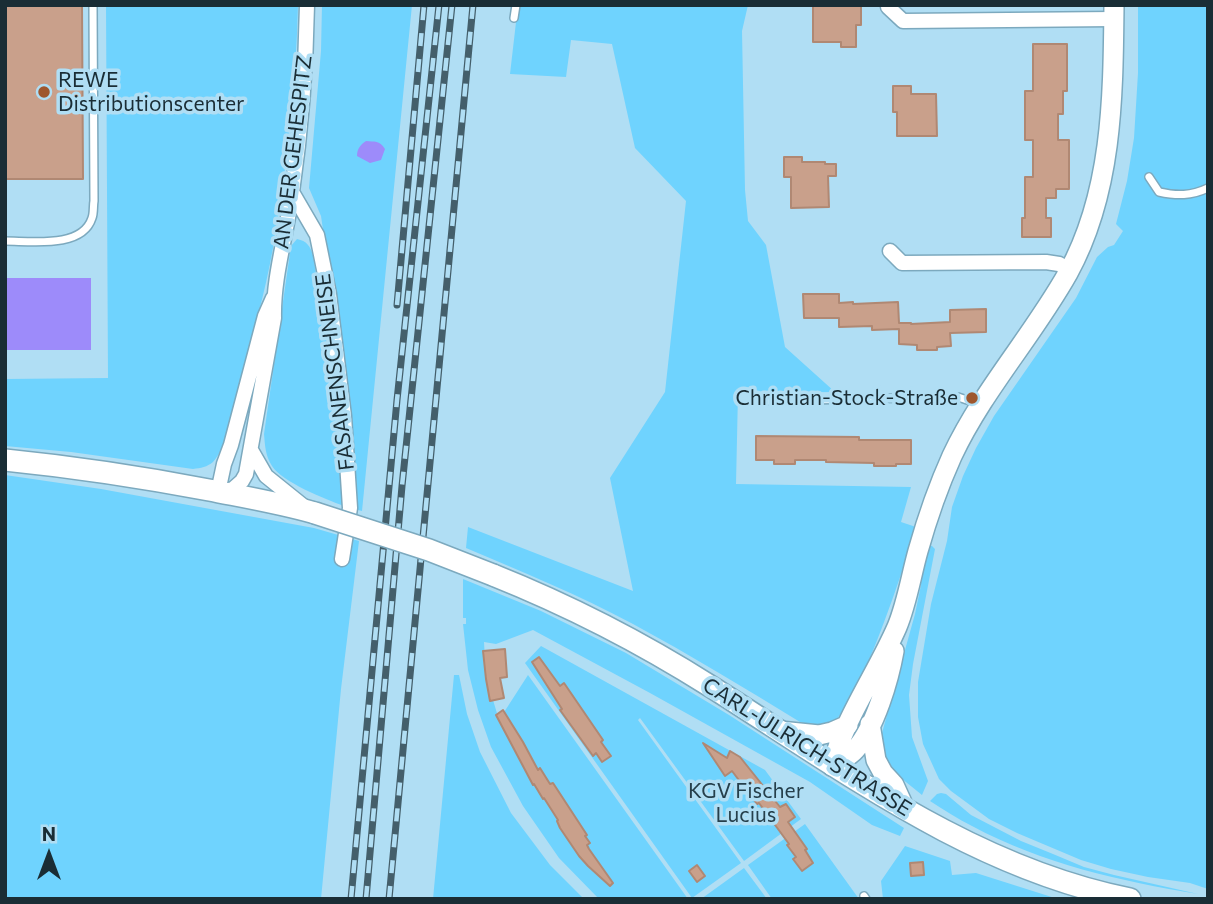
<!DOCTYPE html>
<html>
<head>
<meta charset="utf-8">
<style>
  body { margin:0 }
  #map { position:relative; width:1213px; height:904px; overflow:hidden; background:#b0def4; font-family:Commissioner,sans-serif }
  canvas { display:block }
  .frame { position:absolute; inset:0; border:7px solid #1a2d35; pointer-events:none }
  .north { position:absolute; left:14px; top:820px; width:70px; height:70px; -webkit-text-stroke:5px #b0def4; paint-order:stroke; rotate:0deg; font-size:19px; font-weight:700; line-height:28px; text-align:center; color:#1a2d35 }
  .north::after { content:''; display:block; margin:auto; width:24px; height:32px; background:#1a2d35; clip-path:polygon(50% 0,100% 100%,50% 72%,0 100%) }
</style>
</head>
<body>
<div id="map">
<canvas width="1213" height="904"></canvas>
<div class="frame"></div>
<div class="north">N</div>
</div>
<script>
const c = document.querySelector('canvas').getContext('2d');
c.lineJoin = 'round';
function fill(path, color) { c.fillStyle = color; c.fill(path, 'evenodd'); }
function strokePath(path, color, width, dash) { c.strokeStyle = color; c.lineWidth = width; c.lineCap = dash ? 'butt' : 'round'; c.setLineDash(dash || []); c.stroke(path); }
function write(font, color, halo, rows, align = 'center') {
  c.font = font + ' Commissioner,sans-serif'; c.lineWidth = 7; c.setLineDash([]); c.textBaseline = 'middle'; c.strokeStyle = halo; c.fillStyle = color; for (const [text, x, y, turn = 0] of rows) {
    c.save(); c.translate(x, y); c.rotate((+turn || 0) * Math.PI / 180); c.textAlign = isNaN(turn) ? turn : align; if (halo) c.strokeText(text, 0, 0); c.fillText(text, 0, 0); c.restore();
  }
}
fill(new Path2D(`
  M106,5H298C296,86 287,168 273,248C265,293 252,338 241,382C235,403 228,447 213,462C207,467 201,468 193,469L71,452L5,446V379L108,378Z
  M322,5H412L362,511L354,509L335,311L321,216L309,188L321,51Z
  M518,5H748L742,31L745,190L748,221L766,245L785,347L835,392L738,393L736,484L911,487L901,522L916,527C907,558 856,719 827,726C819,728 808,725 800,722C745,688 690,655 633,624C579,595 523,572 466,548L468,527L633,591L610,478L665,392L686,201L635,148L612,44L571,40L566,77L510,74Z
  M1138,5H1208V889L1190,883L1148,877L1111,869L1081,860L1017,833L989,819L951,791L939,779L923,744L918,717V682L931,604L947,541L952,507L963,476L976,448L994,416L1076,298L1097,257L1108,247L1114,245L1123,231L1116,224L1127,181L1134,138L1138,73Z
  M297,239C307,241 310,246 313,255L329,354L344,506C325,499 282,482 272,466C265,455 265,445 264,434L291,246Z
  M5,475L101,489L314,528L359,541L341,689L321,899H5Z
  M929,545L932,546L935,549L913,664L909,695L912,737L928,781L922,795C897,774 883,768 882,733L915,614L921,585L919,583Z
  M463,579L541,611L626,653L729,715L904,828L900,836L872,825L810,782L650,693L533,630L496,644L484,642L486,679L490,700H493L499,720L528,675L688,899H599L559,858L523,806L491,747L478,710L468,670L463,624H466V618H463Z
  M541,646L765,770L801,819L744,861L640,718L638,720L741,863L692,898L525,663Z
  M454,675H459L467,714L480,752L511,813L550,865L584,899H433Z
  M941,793L946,794L971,815L1021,841L1053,854L1084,867L1114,875L1198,894C1120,881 1043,864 972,826C958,819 944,810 930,801L937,794Z
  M805,824L859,899H772L748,865Z
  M905,846L950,861L952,875L976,873L1058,899H883L881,881Z
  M744,868L767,899H701Z`), '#6fd3fe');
fill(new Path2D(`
  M366,141C375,142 379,140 385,149L381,160L370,163L357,156C357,149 360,145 366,141Z
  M5,278H91V350H5Z`), '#9d8bfa');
const building = new Path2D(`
  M5,5H82L83,179H5Z
  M813,5H861V25H856V47H841V42H813Z
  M1033,44H1067V91H1063V114H1058V140H1069V189H1056V198H1046V218H1051V237H1022V218H1025V177H1033V140H1025V91H1033Z
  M893,86H911V94H936L937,136H897V112H893Z
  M784,157H802V162H825V164H836V176H828L829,207L791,208V177H784Z
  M803,294H839V303L853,302V304L898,302L899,323H911V324L950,322V310L986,309V332L950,333L951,346L937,347V350H917V345L899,344V329L872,330V326L839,327V318H804Z
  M756,436L859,437V440H911V464H896V466H874V463L826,462V460H795V464H774V460H756Z
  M505,649L507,677L500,678L504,698L490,701L486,679L483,651Z
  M539,657L560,686L564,683L603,740L601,742L611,756L602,762L596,753L593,756L560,710L562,709L532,662Z
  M503,710L523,742L538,770L540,768L550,784L553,783L587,835L585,836L590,843L587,845L589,849L613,883L610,886L588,866L579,856L560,828L557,821L558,820L544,798L543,799L534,784L533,785L496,715Z
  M703,743L727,758L730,751L740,757L780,807L786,804L795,817L788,822L807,849L805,850L813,863L802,871L793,859L796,857L787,845L789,844L759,803L757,804L732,771L725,776Z
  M923,862L924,875L911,876L910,863Z
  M697,865L705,876L697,882L689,871Z`);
fill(building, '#c9a08b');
strokePath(building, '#b08873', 2);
const service = new Path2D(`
  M514,18L516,5
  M1149,177L1159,192C1177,196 1191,196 1208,188
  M5,241C31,241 82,249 92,218C94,213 93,206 94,201L93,5
  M757,401L958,397L979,404
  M864,896L866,899`);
const minor = new Path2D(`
  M888,7L903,21L1114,19
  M292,192L317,235L329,294L344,416L350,508L342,559
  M890,251L902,263L1046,262L1059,264L1070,270
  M273,298L265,316L231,445L224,464L218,492L233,489L242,481L246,474L274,318C273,276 287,234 292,192C301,130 306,67 307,5
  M251,450L266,476L307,509`);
const tertiary = new Path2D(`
  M870,724L876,760L883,773L894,785L904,807
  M780,731L819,735L832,732L848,725
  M832,766C844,719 877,673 897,627C907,603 911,576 918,551C927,519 938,487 952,456C983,390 1032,337 1068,273C1113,191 1113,96 1114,5
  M832,766C839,761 849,757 855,750C875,728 889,679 894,651`);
const secondary = new Path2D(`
  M5,460C74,467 141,477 209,490C244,497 280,503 315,513
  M493,575C568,605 642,643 710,686C843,770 973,868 1130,899`);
strokePath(service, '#7ca9be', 10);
strokePath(minor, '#7ca9be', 17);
strokePath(tertiary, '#7ca9be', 22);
strokePath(secondary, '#7ca9be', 24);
strokePath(service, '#fff', 7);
strokePath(minor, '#fff', 14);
strokePath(tertiary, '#fff', 19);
strokePath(secondary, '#fff', 21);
const rail = new Path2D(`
  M397,305L424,5
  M351,899L397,400L439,5
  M366,899L402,486L452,5
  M389,899L473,5`);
strokePath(rail, '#445f6b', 7);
strokePath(rail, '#b0def4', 4.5, [13]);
const secondaryBridge = new Path2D(`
  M315,513L429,550L493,575`);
strokePath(secondaryBridge, '#7ca9be', 24, []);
strokePath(secondaryBridge, '#fff', 21);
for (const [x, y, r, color] of [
  [44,92,7,"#9e572e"],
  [972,398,7,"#9e572e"]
]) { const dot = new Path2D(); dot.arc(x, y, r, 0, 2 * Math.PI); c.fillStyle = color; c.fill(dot); strokePath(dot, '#b0def4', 2.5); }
write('21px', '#1a2d35', '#b0def4', [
  ["REWE",58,80],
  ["Distributionscenter",58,104],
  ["Christian-Stock-Straße",958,398,"right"]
], 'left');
write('21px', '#1a2d35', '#b0def4', [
  ["AN DER GEHESPITZ",293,152,-83],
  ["FASANENSCHNEISE",335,372,-97],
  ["CARL-ULRICH-STRASSE",807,747,32]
]);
write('21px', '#253f4b', '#b0def4', [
  ["KGV Fischer",746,791],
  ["Lucius",746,815]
]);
</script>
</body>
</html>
